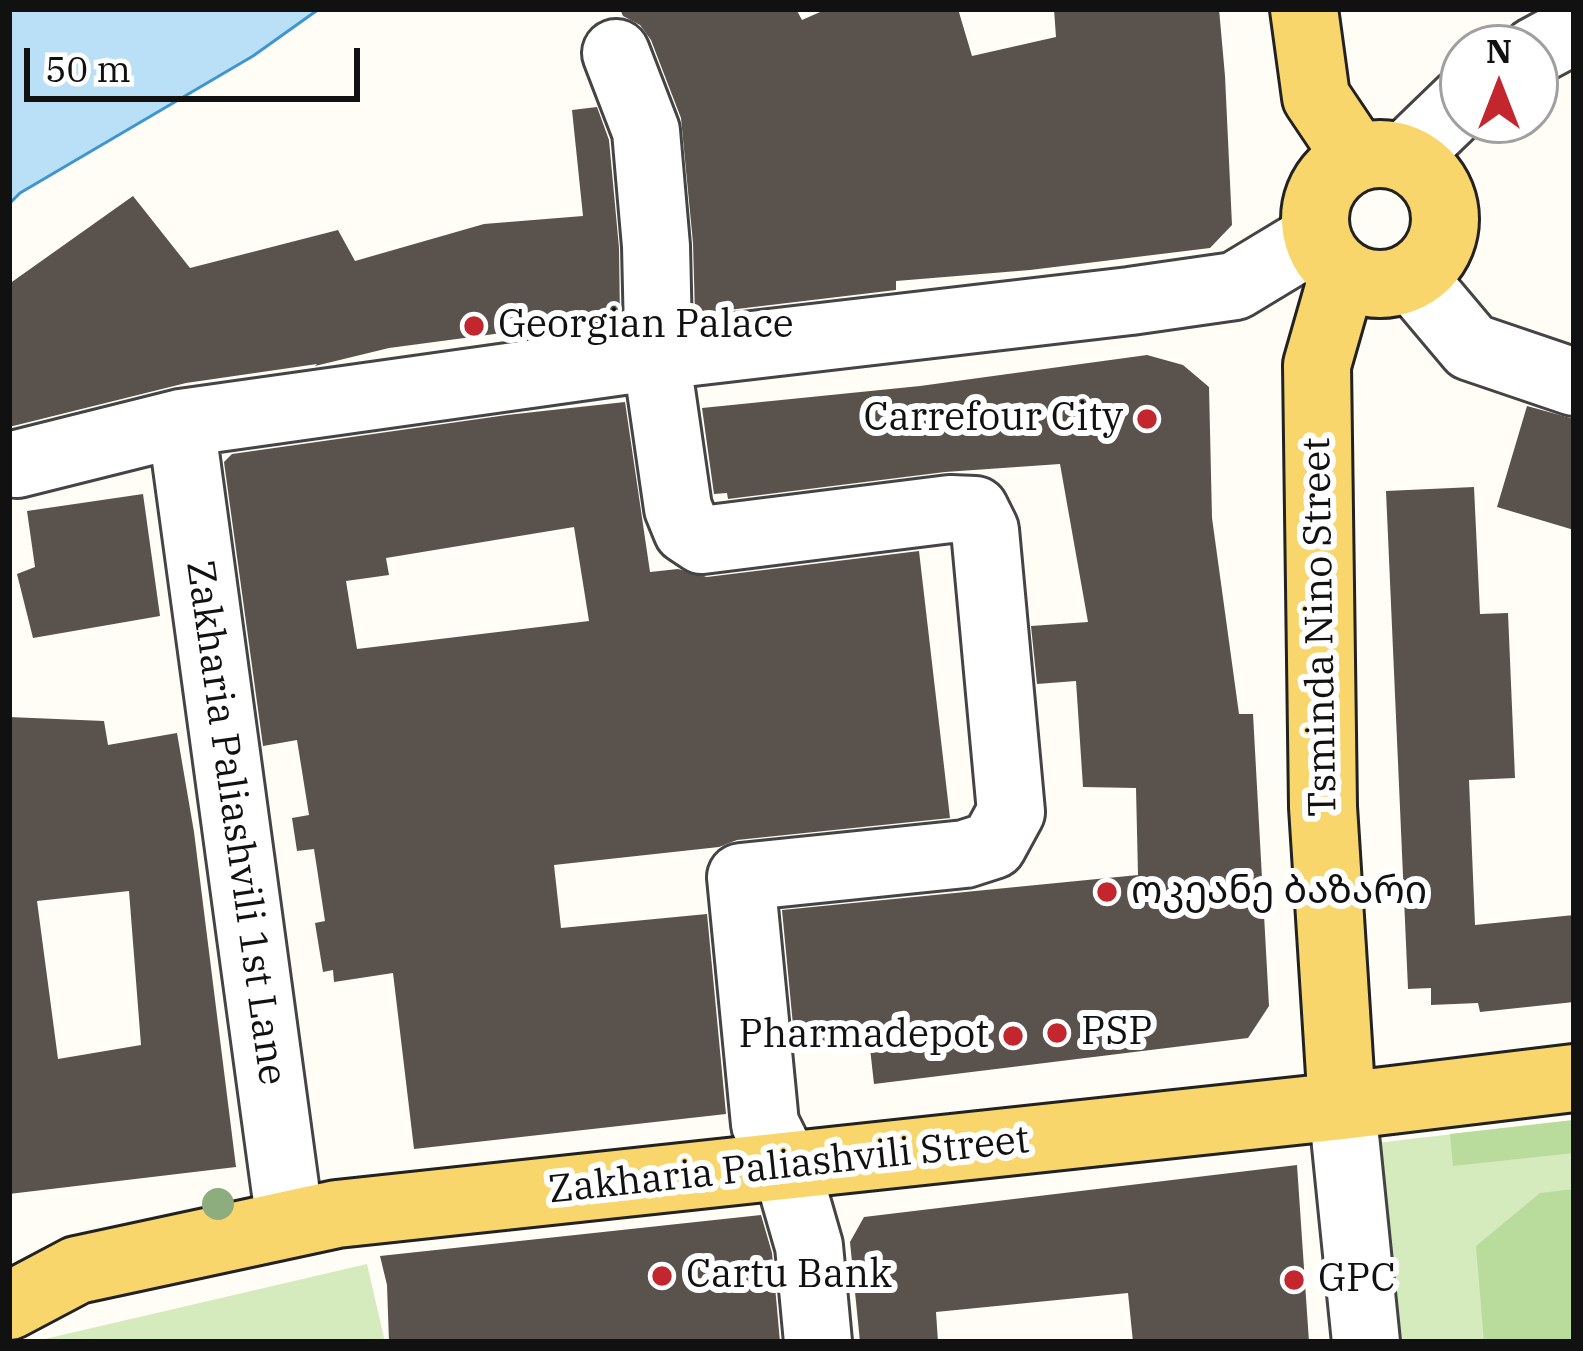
<!DOCTYPE html>
<html>
<head>
<meta charset="utf-8">
<style>
  body { margin:0 }
  #map { position:relative; width:1583px; height:1351px; overflow:hidden; background:#fffdf5; font-family:"IBM Plex Serif",serif }
  canvas { display:block }
  .frame { position:absolute; inset:0; border:12px solid #111; pointer-events:none }
  .north { position:absolute; left:1439px; top:24px; width:120px; height:120px; box-sizing:border-box; background:#fff; border:3px solid #a0a0a0; border-radius:50%; rotate:0deg; font-size:33px; font-weight:700; line-height:48px; text-align:center; color:#111 }
  .north::after { content:''; display:block; margin:auto; width:42px; height:54px; background:#c4262e; clip-path:polygon(50% 0,100% 100%,50% 72%,0 100%) }
  .scale { position:absolute; left:24px; top:48px; width:336px; height:54px; box-sizing:border-box; border:6px solid #111; border-top:0; padding-left:15px; font-size:36px; line-height:42px; white-space:nowrap; color:#111; -webkit-text-stroke:9px #fff; paint-order:stroke }
</style>
</head>
<body>
<div id="map">
<canvas width="1583" height="1351"></canvas>
<div class="frame"></div>
<div class="north">N</div>
<div class="scale">50 m</div>
</div>
<script>
const c = document.querySelector('canvas').getContext('2d');
c.lineJoin = 'round';
function fill(path, color) { c.fillStyle = color; c.fill(path, 'evenodd'); }
function strokePath(path, color, width, dash) { c.strokeStyle = color; c.lineWidth = width; c.lineCap = dash ? 'butt' : 'round'; c.setLineDash(dash || []); c.stroke(path); }
function write(font, color, halo, rows, align = 'center') {
  c.font = font + ' "IBM Plex Serif","Noto Sans Georgian",serif'; c.lineWidth = 12; c.setLineDash([]); c.textBaseline = 'middle'; c.strokeStyle = halo; c.fillStyle = color; for (const [text, x, y, turn = 0] of rows) {
    c.save(); c.translate(x, y); c.rotate((+turn || 0) * Math.PI / 180); c.textAlign = isNaN(turn) ? turn : align; if (halo) c.strokeText(text, 0, 0); c.fillText(text, 0, 0); c.restore();
  }
}
fill(new Path2D(`
  M1574,1120V1342H1395L1376,1143Z
  M367,1264L385,1342H32Z`), '#d5ebbd');
fill(new Path2D(`
  M1574,1120V1153L1453,1166L1450,1134Z
  M1574,1189V1342H1484L1476,1246L1540,1193Z`), '#b9dc9c');
const water = new Path2D(`
  M9,9H319L253,56L20,193L9,204Z`);
fill(water, '#b9e0f7');
strokePath(water, '#3f96cf', 3);
fill(new Path2D(`
  M620,9H796L802,20L827,9H958L972,56L1056,37L1054,9H1219L1225,76L1232,225L1210,248L1030,270L896,281V290L695,314L693,243L681,118L651,40L640,25L623,16Z
  M597,107L609,140L619,248L620,321L502,333L389,348L315,366L317,364L186,383L9,427V284L133,196L190,268L338,230L355,261L484,224L583,216L572,110Z
  M1147,355L1183,365L1209,387L1212,518L1239,714H1253L1269,1006L1248,1038L874,1084L869,1039L795,1046L782,910L1138,875L1136,788L1083,787L1076,681L1037,684L1031,626L1088,622L1060,464L945,472L728,499L727,493L714,494L702,408L920,386Z
  M625,402L650,572L678,569L707,577L919,551L950,818L737,840L719,847L554,865L561,928L707,914L726,1114L414,1149L393,973L334,982L333,970L323,972L315,923L325,921L314,849L297,851L292,818L309,815L297,740L263,746L224,462L232,454L507,415ZM574,527L589,621L357,649L346,581L389,575L386,558Z
  M1527,406L1574,419V530L1497,507Z
  M1474,487L1480,614L1508,613L1515,778L1469,780L1475,925L1574,915V1002L1480,1012L1478,1003L1431,1005V988L1408,989L1386,491Z
  M143,494L160,616L33,638L17,574L35,567L27,511Z
  M9,717L104,721L108,745L177,733L194,832L236,1167L9,1194ZM129,891L141,1045L58,1059L37,901Z
  M1297,1165L1309,1342H1133L1128,1293L936,1312L938,1342H860L850,1242L864,1217Z
  M761,1215L772,1253L780,1342H389L387,1285L380,1256Z`), '#5a524d');
const minor = new Path2D(`
  M1535,51L1574,30
  M616,53L646,131L656,246L659,376L678,508L687,530L702,540L950,509L975,510L985,530L1011,812L993,845L965,854L741,877L765,1124L786,1166L809,1246L818,1342
  M1404,158L1463,101
  M1412,277L1471,347L1574,382
  M181,423L290,1223
  M17,464L181,423L658,356L1130,301L1235,286L1316,237
  M1342,1106L1366,1342`);
const major = new Path2D(`
  M1304,9L1316,97L1357,158
  M1315 219a65 65 0 1 1 130 0a65 65 0 1 1-130 0Z
  M1342,1106L1323,807L1317,365L1343,274
  M9,1306L77,1270L337,1214L1342,1106L1574,1078`);
strokePath(minor, '#444', 72);
strokePath(major, '#222', 72);
strokePath(minor, '#fff', 66);
strokePath(major, '#f9d66b', 66);
c.fillStyle = '#8dad7f';
for (const [x, y] of [
  [218,1204]
]) { c.beginPath(); c.arc(x, y, 16, 0, 2 * Math.PI); c.fill(); }
for (const [x, y, r, color] of [
  [474,326,12,"#c4262e"],
  [1147,419,12,"#c4262e"],
  [1107,892,12,"#c4262e"],
  [1057,1033,12,"#c4262e"],
  [1013,1036,12,"#c4262e"],
  [662,1276,12,"#c4262e"],
  [1294,1280,12,"#c4262e"]
]) { const dot = new Path2D(); dot.arc(x, y, r, 0, 2 * Math.PI); c.fillStyle = color; c.fill(dot); strokePath(dot, '#fff', 4.5); }
write('39px', '#111', '#fff', [
  ["Georgian Palace",498,326],
  ["Carrefour City",1123,419,"right"],
  ["ოკეანე ბაზარი",1131,892],
  ["PSP",1081,1033],
  ["Pharmadepot",989,1036,"right"],
  ["Cartu Bank",686,1276],
  ["GPC",1318,1280]
], 'left');
write('39px', '#111', '#fff', [
  ["Tsminda Nino Street",1321,627,-91],
  ["Zakharia Paliashvili 1st Lane",235,823,82],
  ["Zakharia Paliashvili Street",789,1166,-6]
]);
</script>
</body>
</html>
